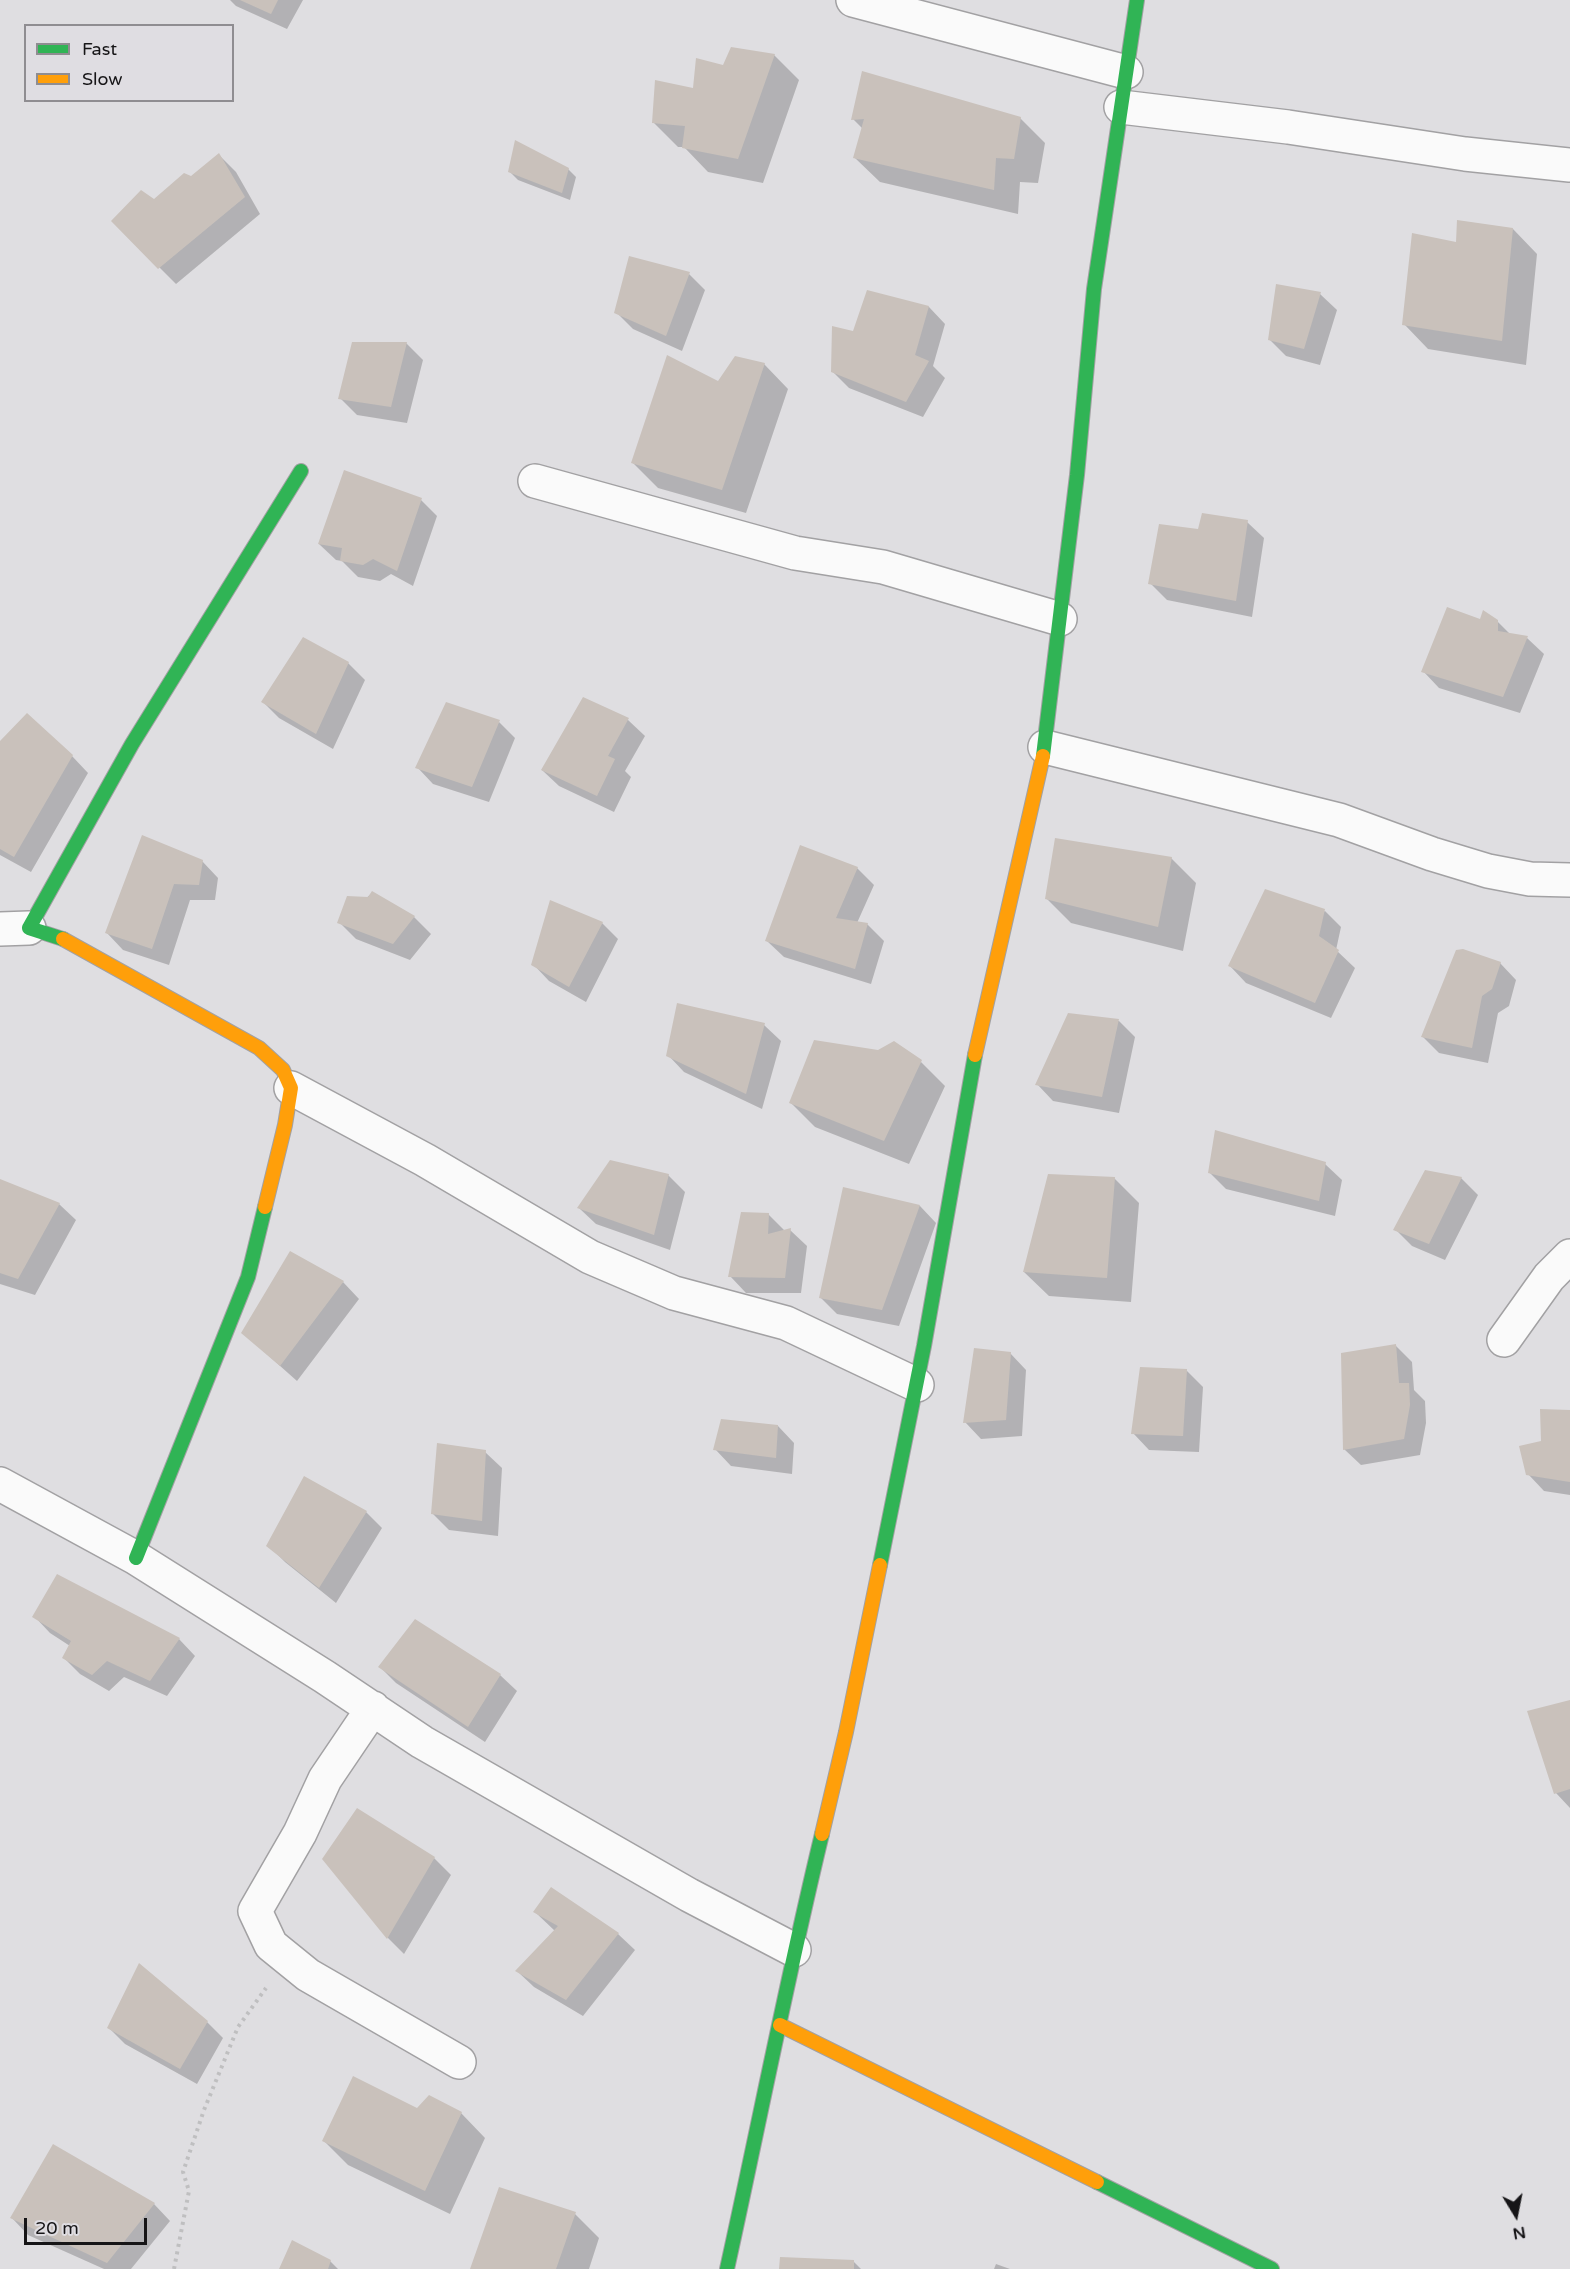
<!DOCTYPE html>
<html>
<head>
<meta charset="utf-8">
<style>
  body { margin:0 }
  #map { position:relative; width:1570px; height:2269px; overflow:hidden; background:#dfdee1; font-family:"Varela Round",sans-serif }
  canvas { display:block }
  .legend { position:absolute; left:24px; top:24px; width:210px; height:78px; box-sizing:border-box; background:#dfdde2; border:2px solid #8f8d91; margin:0; padding:8px 10px; list-style:none; font-size:18px; color:#161517 }
  .legend li { display:flex; align-items:center; gap:12px; height:30px }
  .legend b { width:30px; border:2px solid #8f8d91 }
  .north { position:absolute; left:1486px; top:2185px; width:60px; height:60px; -webkit-text-stroke:4px #dfdde2; paint-order:stroke; rotate:170deg; font-size:16px; font-weight:700; line-height:24px; text-align:center; color:#161517 }
  .north::after { content:''; display:block; margin:auto; width:21px; height:27px; background:#161517; clip-path:polygon(50% 0,100% 100%,50% 72%,0 100%) }
  .scale { position:absolute; left:24px; top:2218px; width:123px; height:27px; box-sizing:border-box; border:3px solid #161517; border-top:0; padding-left:8px; font-size:18px; line-height:21px; white-space:nowrap; color:#161517; -webkit-text-stroke:4px #dfdde2; paint-order:stroke }
</style>
</head>
<body>
<div id="map">
<canvas width="1570" height="2269"></canvas>
<ul class="legend">
<li><b style="height:8px;background:#30b455"></b>Fast</li>
<li><b style="height:8px;background:#ff9f0a"></b>Slow</li>
</ul>
<div class="north">N</div>
<div class="scale">20 m</div>
</div>
<script>
const c = document.querySelector('canvas').getContext('2d');
c.lineJoin = 'round';
function fill(path, color) { c.fillStyle = color; c.fill(path, 'evenodd'); }
function strokePath(path, color, width, dash) { c.strokeStyle = color; c.lineWidth = width; c.lineCap = dash ? 'butt' : 'round'; c.setLineDash(dash || []); c.stroke(path); }
fill(new Path2D(`
  M230,0H303L287,29L236,6Z
  M774,55L799,80L763,183L708,172L684,147H678L653,122L724,66Z
  M863,73L1020,118L1045,143L1038,183L1020,182L1018,214L880,182L855,158L863,129L853,119Z
  M219,155L236,172L260,214L176,284L113,221L154,201L191,178Z
  M568,169L576,177L570,200L518,180L510,172Z
  M1513,229L1537,254L1526,365L1428,349L1404,324L1457,243Z
  M689,274L705,290L682,351L633,329L616,312Z
  M868,291L929,307L945,324L933,366L945,378L923,417L849,388L832,371L854,332Z
  M1320,294L1337,310L1320,365L1286,356L1270,340Z
  M406,343L423,360L407,423L357,415L340,398Z
  M764,364L788,389L746,513L658,488L633,463L719,382Z
  M421,500L437,516L413,586L391,574L380,581L358,577L342,561L336,560L319,544Z
  M1247,522L1264,538L1252,617L1167,600L1150,583L1199,531Z
  M1481,621H1497L1510,634L1527,638L1544,654L1520,713L1439,688L1423,671Z
  M303,639L348,663L365,680L333,749L279,718L263,702Z
  M584,699L628,720L645,736L625,771L631,777L614,812L559,786L542,770Z
  M499,722L515,738L489,802L433,784L417,767Z
  M0,743L72,756L88,773L31,872L0,855Z
  M1171,858L1196,883L1183,951L1071,923L1046,898Z
  M202,861L218,878L215,900H190L169,965L123,950L107,933Z
  M857,868L874,885L857,923L867,924L884,941L871,984L784,957L767,941Z
  M372,893L414,917L431,934L410,960L356,939L339,922Z
  M1325,911L1341,927L1336,950L1355,968L1331,1018L1246,983L1230,966Z
  M602,923L618,939L586,1002L549,981L533,964Z
  M1500,963L1516,980L1509,1006L1498,1013L1488,1063L1439,1053L1423,1037Z
  M1069,1014L1119,1021L1135,1037L1119,1113L1053,1101L1037,1084Z
  M764,1025L781,1041L762,1109L684,1072L668,1055Z
  M921,1062L945,1086L909,1164L815,1127L791,1103Z
  M1325,1164L1342,1180L1335,1216L1226,1189L1210,1173Z
  M668,1175L685,1192L670,1250L596,1224L579,1208Z
  M1114,1178L1139,1203L1131,1302L1049,1296L1024,1272Z
  M1461,1178L1478,1195L1445,1260L1412,1246L1395,1229Z
  M0,1181L59,1204L76,1220L35,1295L0,1284Z
  M844,1189L920,1206L936,1223L899,1326L837,1314L820,1297Z
  M768,1214L785,1231L790,1230L807,1246L801,1293H746L730,1276Z
  M343,1282L359,1299L297,1381L243,1333Z
  M1395,1345L1412,1362L1414,1390L1425,1401L1426,1423L1420,1455L1361,1465L1344,1449Z
  M1010,1353L1026,1370L1022,1436L981,1439L965,1422Z
  M1186,1370L1203,1387L1199,1452L1149,1450L1133,1433Z
  M1570,1411V1495L1544,1491L1528,1474Z
  M778,1426L794,1443L792,1474L731,1466L715,1449Z
  M485,1452L502,1468L498,1536L449,1530L432,1513Z
  M366,1512L382,1528L336,1603L285,1562L268,1545Z
  M34,1616L179,1639L195,1656L167,1696L124,1677L109,1691L80,1674L64,1658L70,1646L50,1633Z
  M380,1667L500,1675L517,1691L485,1742L396,1683Z
  M1570,1702V1808L1556,1793L1529,1712Z
  M324,1858H434L451,1875L404,1954L388,1938Z
  M551,1889L618,1934L635,1950L583,2016L534,1987L517,1971L555,1931L535,1912Z
  M207,2022L223,2038L197,2084L125,2044L108,2027Z
  M461,2113L485,2138L450,2214L348,2165L324,2141Z
  M154,2204L170,2221L131,2269H104L28,2235L12,2218Z
  M575,2214L599,2238L589,2269H472Z
  M330,2261L338,2269H280Z
  M853,2261L861,2269H780Z
  M996,2264L1010,2269H994Z`), '#0003');
fill(new Path2D(`
  M240,0H278L271,14Z
  M731,47L775,54L738,159L682,148L685,126L652,123L655,80L693,88L696,58L723,65Z
  M862,71L1021,117L1014,159L996,158L994,190L853,158L864,119L851,120Z
  M515,140L569,168L562,193L508,172Z
  M219,153L245,197L158,269L111,221L141,190L154,199L184,173L191,176Z
  M1457,220L1513,228L1502,341L1402,325L1412,233L1456,242Z
  M629,256L690,272L666,336L614,313Z
  M1276,284L1321,292L1304,349L1268,340Z
  M867,290L929,306L915,355L929,361L906,402L831,372L832,326L853,331Z
  M352,342H407L391,407L338,399Z
  M667,355L718,381L735,356L765,363L722,490L631,463Z
  M344,470L422,498L397,571L373,559L363,565L340,561L342,548L318,544Z
  M1202,513L1248,520L1236,601L1148,584L1159,524L1198,529Z
  M1447,607L1480,619L1483,610L1498,620V631L1528,636L1503,697L1421,672Z
  M303,637L349,662L316,734L261,702Z
  M583,697L629,718L608,756L615,759L597,796L541,770Z
  M446,702L500,720L472,787L415,768Z
  M27,713L73,755L14,857L0,849V741Z
  M142,835L203,860L199,885L174,884L152,949L105,933Z
  M1055,838L1172,857L1158,927L1045,899Z
  M800,845L858,867L836,918L868,923L855,969L765,941Z
  M1265,889L1325,909L1319,936L1339,950L1315,1003L1228,966Z
  M372,891L415,916L393,944L337,923L347,896L368,897Z
  M550,900L603,922L569,987L531,965Z
  M1463,949L1501,962L1492,989L1482,996L1472,1048L1421,1037L1456,950Z
  M677,1003L765,1023L746,1094L666,1056Z
  M1068,1013L1119,1019L1102,1097L1035,1085Z
  M814,1040L878,1050L894,1041L922,1060L884,1141L789,1103Z
  M1215,1130L1326,1162L1319,1201L1208,1173Z
  M610,1160L669,1174L654,1235L577,1208Z
  M1425,1170L1462,1177L1429,1244L1393,1230Z
  M1048,1174L1115,1177L1107,1278L1023,1272Z
  M0,1179L60,1203L18,1279L0,1273Z
  M843,1187L920,1205L882,1310L819,1298Z
  M741,1212L769,1213L768,1234L791,1228L785,1278L728,1277Z
  M290,1251L344,1281L280,1366L241,1333Z
  M1396,1344L1399,1383H1409L1410,1405L1404,1439L1343,1450L1341,1353Z
  M974,1348L1011,1352L1006,1420L963,1423Z
  M1140,1367L1187,1369L1183,1436L1131,1434Z
  M1540,1409L1570,1410V1482L1526,1475L1519,1446L1541,1441Z
  M721,1419L778,1425L776,1458L713,1450Z
  M437,1443L486,1450L482,1521L431,1514Z
  M304,1476L367,1511L319,1588L266,1546Z
  M57,1574L180,1638L150,1681L107,1661L92,1675L62,1658L71,1641L32,1617Z
  M415,1619L501,1674L468,1727L378,1667Z
  M1570,1700V1789L1554,1794L1527,1711Z
  M357,1808L435,1857L387,1939L322,1859Z
  M551,1887L619,1933L566,2000L515,1971L558,1926L533,1912Z
  M139,1963L208,2021L180,2069L107,2028Z
  M353,2076L417,2108L429,2095L462,2112L425,2191L322,2141Z
  M53,2144L155,2203L107,2263L10,2218Z
  M499,2187L576,2212L556,2269H470Z
  M292,2240L331,2260L328,2269H279Z
  M780,2257L854,2260V2269H779Z`), '#c9c1bb');
const street = new Path2D(`
  M853,0L1126,72
  M1121,107L1288,127L1465,154L1570,165
  M535,481L795,553L883,567L1060,619
  M1045,747L1339,820L1432,854L1488,871L1530,879L1570,880
  M0,929L29,928
  M291,1088L425,1160L590,1257L674,1293L786,1323L917,1385
  M1504,1340L1549,1277L1570,1256
  M0,1484L136,1558L325,1677L422,1742L689,1895L794,1950
  M373,1708L325,1779L300,1833L255,1911L271,1945L308,1975L459,2062`);
const fast = new Path2D(`
  M1043,756L1077,475L1094,289L1137,0
  M63,939L29,928L132,744L301,471
  M136,1558L248,1277L265,1207
  M880,1565L924,1346L975,1055
  M1097,2182L1272,2269
  M727,2269C759,2124 787,1978 822,1834`);
const slow = new Path2D(`
  M63,939L259,1048L283,1070L291,1088L285,1125L265,1207
  M975,1055L1043,756
  M822,1834L846,1732L880,1565
  M780,2025L1097,2182`);
strokePath(street, '#a2a1a3', 36);
strokePath(fast, '#a2a1a3', 16);
strokePath(slow, '#a2a1a3', 16);
strokePath(new Path2D(`
  M174,2269L189,2191L183,2172L204,2110L238,2027L266,1988`), '#bfbfc0', 4, [3, 4.5]);
strokePath(street, '#fafafa', 33);
strokePath(fast, '#30b455', 14);
strokePath(slow, '#ff9f0a', 14);
</script>
</body>
</html>
